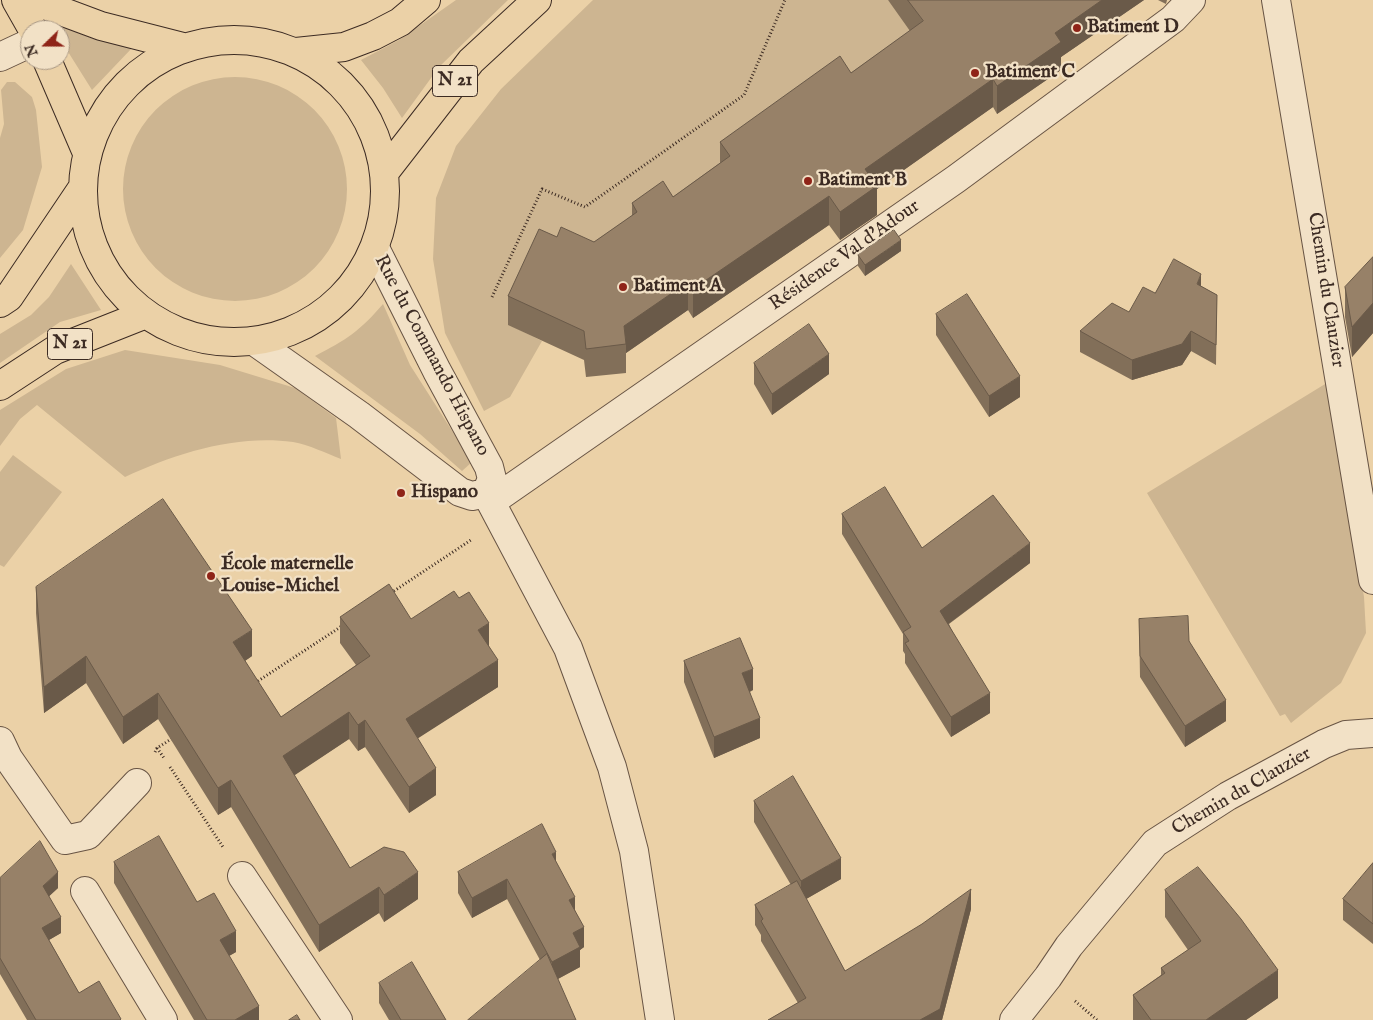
<!DOCTYPE html>
<html>
<head>
<meta charset="utf-8">
<style>
  body { margin:0 }
  #map { position:relative; width:1373px; height:1020px; overflow:hidden; background:#ebd1a7; font-family:"IM FELL English",serif }
  canvas { display:block }
  .north { position:absolute; left:20px; top:20px; width:50px; height:50px; box-sizing:border-box; background:#f2e1c6; border:1px solid #a99885; border-radius:50%; rotate:248deg; font-size:14px; font-weight:700; line-height:20px; text-align:center; color:#3c2b23 }
  .north::after { content:''; display:block; margin:auto; width:18px; height:22px; background:#8f2418; clip-path:polygon(50% 0,100% 100%,50% 72%,0 100%) }
</style>
</head>
<body>
<div id="map">
<canvas width="1373" height="1020"></canvas>
<div class="north">N</div>
</div>
<script>
const c = document.querySelector('canvas').getContext('2d');
c.lineJoin = 'round';
function fill(path, color) { c.fillStyle = color; c.fill(path, 'evenodd'); }
function strokePath(path, color, width, dash) { c.strokeStyle = color; c.lineWidth = width; c.lineCap = dash ? 'butt' : 'round'; c.setLineDash(dash || []); c.stroke(path); }
function write(font, color, halo, rows, align = 'center') {
  c.font = font + ' "IM FELL English",serif'; c.lineWidth = 4.5; c.setLineDash([]); c.textBaseline = 'middle'; c.strokeStyle = halo; c.fillStyle = color; for (const [text, x, y, turn = 0] of rows) {
    c.save(); c.translate(x, y); c.rotate((+turn || 0) * Math.PI / 180); c.textAlign = isNaN(turn) ? turn : align; if (halo) c.strokeText(text, 0, 0); c.fillText(text, 0, 0); c.restore();
  }
}
fill(new Path2D(`
  M456,0H508L439,67L402,118L383,88L361,60L399,40Z
  M593,0H888L932,46L508,324L542,341L510,397L484,411L445,333L433,259L436,198L456,146L501,89Z
  M49,22L132,48L92,90L60,39V30H54Z
  M123 189a112 112 0 1 1 224 0a112 112 0 1 1-224 0Z
  M7,82H15L32,97L36,110L42,167L23,230L0,258V138L4,124L1,90Z
  M71,264L101,310L60,322L0,363V334L31,315L49,297Z
  M383,304L410,365L472,462L462,471L420,434L315,356C346,340 360,331 383,304Z
  M125,350L220,365L295,388L336,418L341,459C326,453 309,445 293,442C237,434 176,453 125,477L37,405L20,419L0,446V410L66,369Z
  M1330,381L1364,597L1366,633L1341,683L1291,723L1285,714L1280,716L1147,493Z
  M13,455L62,492L4,567L0,565V472Z`), '#cdb591');
const minor = new Path2D(`
  M1276,0L1373,580
  M0,57L30,43
  M375,248L437,371L489,467L492,479L486,493L568,648L612,767L634,851L660,1020
  M254,341L359,415L460,492L472,496L486,493
  M491,502L956,179L1173,19L1191,0
  M0,741L8,758L65,840L88,835L137,783
  M242,876L338,1020
  M85,891L163,1020
  M1014,1020L1048,977L1069,946L1155,843L1228,796L1324,744L1346,735L1373,733`);
const major = new Path2D(`
  M16,0L33,30
  M31,0L101,26L183,47
  M83 191a151 151 0 1 1 302 0a151 151 0 1 1-302 0Z
  M296,52L344,47L373,36L400,22L426,0
  M47,60L87,153
  M384,173L471,61L537,0
  M0,303L9,297L83,187
  M0,386L55,350L146,314`);
strokePath(minor, '#685444', 30);
strokePath(major, '#3c2b23', 30);
strokePath(new Path2D(`
  M492,297L542,189L585,207L744,95L785,0
  M391,593L471,540
  M255,683L342,626
  M157,748L164,758
  M155,752L157,748L173,738
  M170,767L223,847
  M1075,1001L1097,1020`), '#3c2b23', 3, [1, 2.5]);
strokePath(minor, '#f2e1c6', 28);
strokePath(major, '#ebd1a7', 28);
fill(new Path2D(`
  M888,0H1144L1061,57V70L997,114L993,107L877,189V215L840,240L829,225L693,318L688,310L626,353V373L586,377L584,360L508,325V296L557,237L594,242L632,216V203L673,197L720,163V142L851,73L910,31Z
  M1158,0H1167L1166,4Z
  M901,251L865,276L858,266V255Z
  M1373,257V333L1352,357L1345,317V287Z
  M1201,286L1217,295L1216,365L1191,351L1182,365L1132,380L1080,352V331L1129,312L1155,293Z
  M936,314L1020,397L989,417L936,335Z
  M754,363L829,374L772,415L754,384Z
  M842,514L922,548L1030,563L949,624L990,713L951,737L905,663V654L903,651V634L842,534Z
  M36,587L252,656L245,661L281,717L356,665L340,643V617L411,619L489,646L498,687L417,738L436,795L409,813L365,747L358,751L349,739L294,775L350,868L418,899L384,922L379,913L319,952L231,807L218,815L158,719L123,744L86,683L44,713L36,613Z
  M1139,619L1189,641L1226,721L1185,747L1140,677Z
  M684,661L753,690L750,692L760,738L714,758L684,682Z
  M754,801L841,879L806,899L845,971L971,909L942,1020H768L798,1003L761,941V935L755,925V905L791,885L754,822Z
  M114,862L197,902L236,952L229,956L259,1020H194L114,883Z
  M556,863L575,910L584,947L580,950V967L558,979L540,960L507,899L472,918L458,893V872Z
  M1373,863V944L1343,920V899Z
  M0,878L58,888L49,896L61,933L49,940L79,993L121,1020H27L0,974Z
  M1165,890L1278,998L1246,1020H1133V995L1161,975V968L1188,950L1165,917Z
  M379,983L446,1020H389L379,1003Z`), '#826f59');
fill(new Path2D(`
  M1102,0H1144L1061,57V70L997,114V86L1055,33Z
  M993,79V107L877,189V215L840,240V212L865,169Z
  M829,196V225L693,318V289Z
  M901,240V251L865,276V265Z
  M1201,274V295L1197,284Z
  M688,282V310L626,353V344L624,326Z
  M1373,303V333L1352,357V327Z
  M1191,331V351L1182,365L1132,380V360Z
  M829,354V374L772,415V394Z
  M1020,376V397L989,417V396Z
  M1030,543V563L940,630V611Z
  M489,623V650L478,630Z
  M252,630V656L233,669V642Z
  M86,656V683L44,713V687Z
  M498,660V687L406,746V719Z
  M753,669V690L742,694V673Z
  M158,693V719L123,744V717Z
  M990,693V713L951,737V717Z
  M1226,700V721L1185,747V726Z
  M349,712V739L283,783V756Z
  M760,718V738L714,758V737Z
  M365,720V747L358,751V725Z
  M436,768V795L409,813V787Z
  M231,780V807L218,815V788Z
  M556,852V872L552,854Z
  M841,858V879L801,902V881Z
  M58,872V888L43,902V886Z
  M418,872V899L384,922V895Z
  M507,879V899L472,918V898Z
  M379,887V913L319,952V925Z
  M971,889V909L942,1020H920Z
  M575,897V918L569,900Z
  M61,917V933L42,944V928Z
  M584,927V947L580,950V967L552,982V962L573,933Z
  M236,931V952L220,961V940Z
  M1278,970V998L1246,1020H1206Z
  M259,1006V1020H235Z`), '#6a5a49');
const building = new Path2D(`
  M908,0H1102L1055,33L1061,42L997,86L993,79L865,169L877,186L840,212L829,196L693,289L688,282L624,326L626,344L586,349L584,331L508,296L539,229L557,237L561,227L594,242L637,212L632,203L663,181L673,197L730,156L720,142L840,56L851,73L923,21Z
  M894,230L901,240L865,265L858,255Z
  M1373,257V303L1352,327L1345,287Z
  M1174,259L1201,274L1197,284L1217,295L1216,345L1191,331L1182,344L1132,360L1080,331L1112,303L1129,312L1143,287L1155,293Z
  M967,294L1020,376L989,396L936,314Z
  M809,324L829,354L772,394L754,363Z
  M885,487L922,548L993,495L1030,543L940,611L990,693L951,717L905,643L909,641L903,632L911,627L842,514Z
  M163,499L252,630L233,642L281,717L370,656L340,617L389,584L411,619L454,591L459,598L469,592L489,623L478,630L498,660L406,719L436,768L409,787L365,720L358,725L349,712L283,756L350,868L384,847L404,852L418,872L384,895L379,887L319,925L231,780L218,788L158,693L123,717L86,656L44,687L36,587Z
  M1188,616L1189,641L1226,700L1185,726L1140,656L1139,619Z
  M740,638L753,669L742,673L760,718L714,737L684,661Z
  M793,776L841,858L801,881L754,801Z
  M542,824L556,852L552,854L575,897L569,900L584,927L573,933L580,947L552,962L507,879L472,898L458,872Z
  M159,836L197,902L214,893L236,931L220,940L259,1006L235,1020H207L114,862Z
  M40,841L58,872L43,886L61,917L42,928L79,993L99,981L121,1019L120,1020H36L0,958V878Z
  M1373,863V924L1343,899Z
  M1198,867L1241,919L1278,970L1206,1020H1151L1133,995L1165,973L1161,968L1201,941L1165,890Z
  M797,881L845,971L922,924L971,889L940,1009L920,1020H768L806,998L761,921L763,919L755,905Z
  M547,954L576,1020H468Z
  M412,962L446,1020H401L379,983Z
  M297,1015L300,1020H289Z`);
fill(building, '#978168');
strokePath(building, '#6a5a49', 1);
for (const [x, y, r, color] of [
  [1077,28,5,"#8f2418"],
  [975,73,5,"#8f2418"],
  [808,181,5,"#8f2418"],
  [623,287,5,"#8f2418"],
  [401,493,5,"#8f2418"],
  [211,576,5,"#8f2418"]
]) { const dot = new Path2D(); dot.arc(x, y, r, 0, 2 * Math.PI); c.fillStyle = color; c.fill(dot); strokePath(dot, '#f2e1c6', 2); }
for (const [x, y, w] of [
  [455,81,45],
  [70,344,45]
]) { const box = new Path2D(); box.roundRect(x - w / 2, y - 15.5, w, 31, 4); c.fillStyle = '#f2e1c6'; c.fill(box); strokePath(box, '#3c2b23', 1); }
write('bold 18px', '#3c2b23', null, [
  ["N 21",455,81],
  ["N 21",70,344]
]);
write('bold 19px', '#3c2b23', '#f2e1c6', [
  ["Batiment D",1087,28],
  ["Batiment C",985,73],
  ["Batiment B",818,181],
  ["Batiment A",633,287],
  ["Hispano",411,493],
  ["École maternelle",221,565],
  ["Louise-Michel",221,587]
], 'left');
write('19px', '#3c2b23', '#f2e1c6', [
  ["Résidence Val d'Adour",845,256,-35],
  ["Chemin du Clauzier",1325,290,81],
  ["Rue du Commando Hispano",431,356,62],
  ["Chemin du Clauzier",1242,792,-30]
]);
</script>
</body>
</html>
